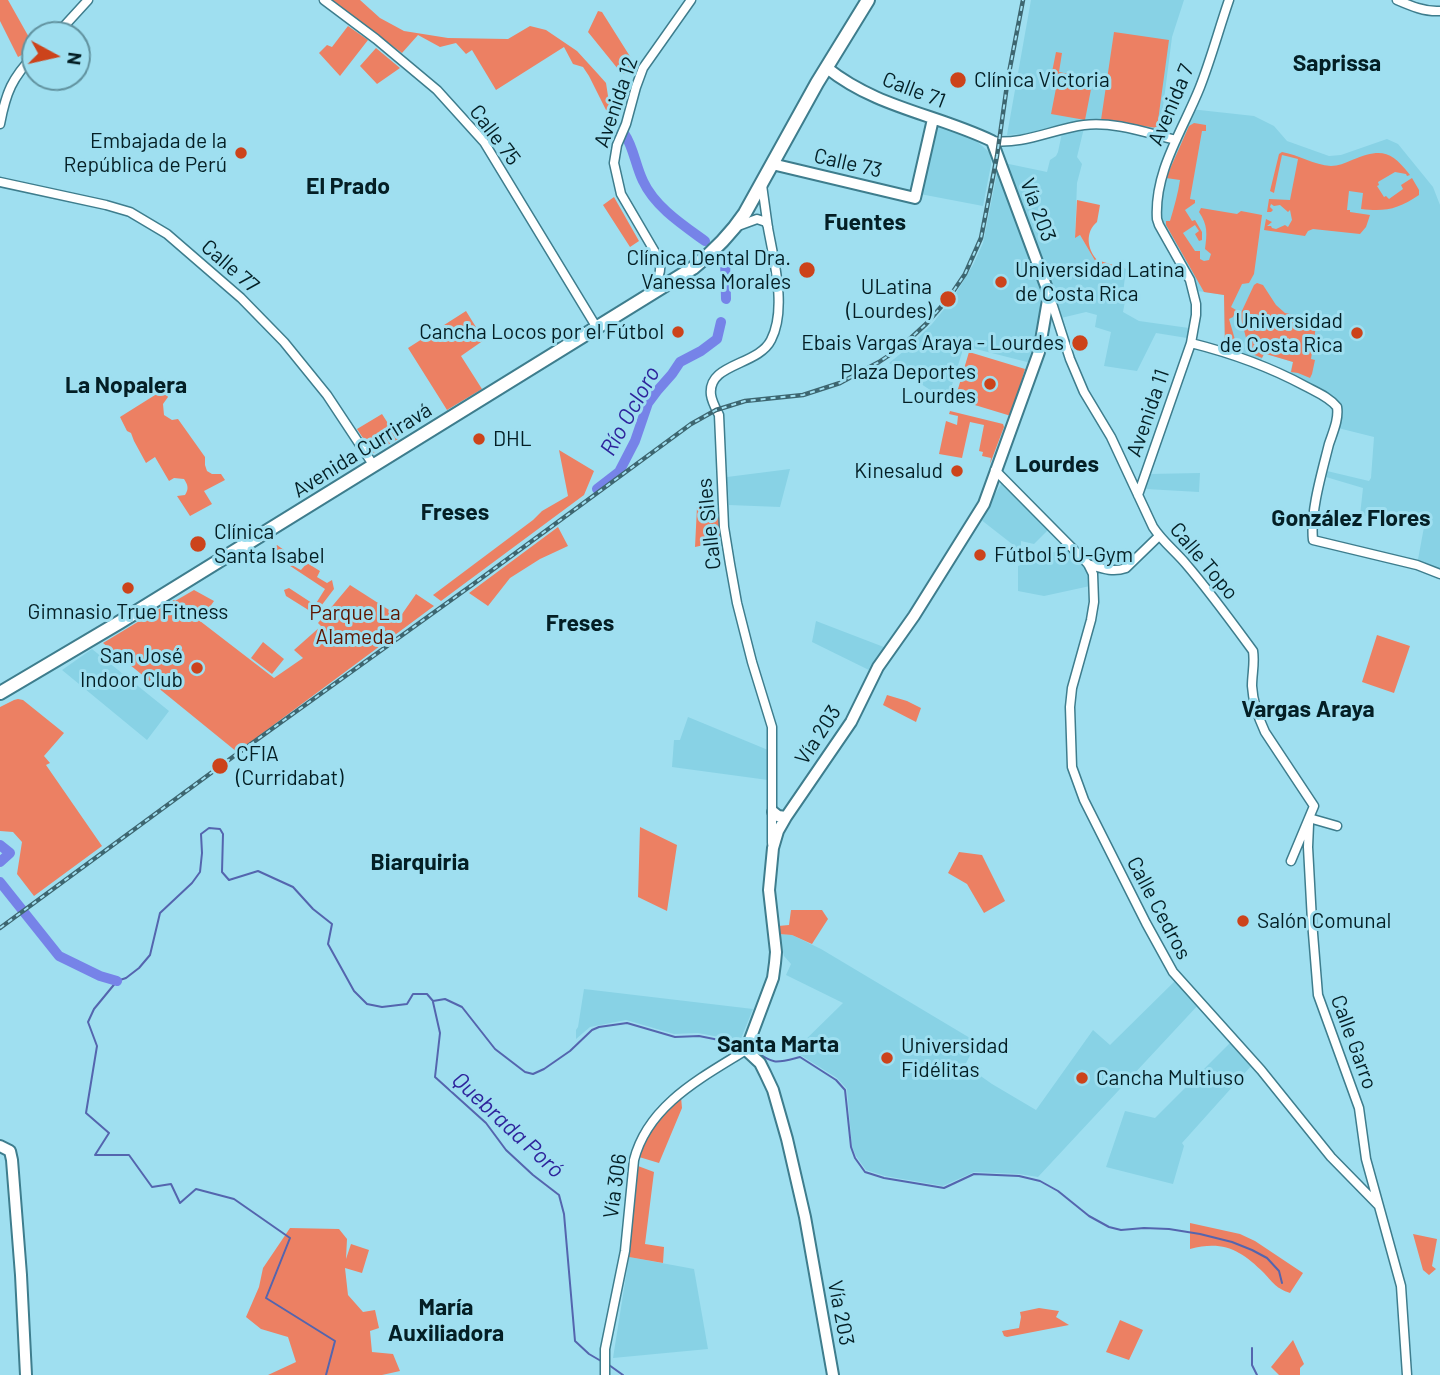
<!DOCTYPE html>
<html>
<head>
<meta charset="utf-8">
<style>
  body { margin:0 }
  #map { position:relative; width:1440px; height:1375px; overflow:hidden; background:#9fdff0; font-family:Barlow,sans-serif }
  canvas { display:block }
  .north { position:absolute; left:21px; top:21px; width:70px; height:70px; box-sizing:border-box; background:#9fdff0; border:2px solid #61929f; border-radius:50%; rotate:98deg; font-size:19px; font-weight:700; line-height:28px; text-align:center; color:#041f25 }
  .north::after { content:''; display:block; margin:auto; width:24px; height:32px; background:#cc431b; clip-path:polygon(50% 0,100% 100%,50% 72%,0 100%) }
</style>
</head>
<body>
<div id="map">
<canvas width="1440" height="1375"></canvas>
<div class="north">N</div>
</div>
<script>
const c = document.querySelector('canvas').getContext('2d');
c.lineJoin = 'round';
function fill(path, color) { c.fillStyle = color; c.fill(path, 'evenodd'); }
function strokePath(path, color, width, dash) { c.strokeStyle = color; c.lineWidth = width; c.lineCap = dash ? 'butt' : 'round'; c.setLineDash(dash || []); c.stroke(path); }
function write(font, color, halo, rows, align = 'center') {
  c.font = font + ' Barlow,sans-serif'; c.lineWidth = 6; c.setLineDash([]); c.textBaseline = 'middle'; c.strokeStyle = halo; c.fillStyle = color; for (const [text, x, y, turn = 0] of rows) {
    c.save(); c.translate(x, y); c.rotate((+turn || 0) * Math.PI / 180); c.textAlign = isNaN(turn) ? turn : align; if (halo) c.strokeText(text, 0, 0); c.fillText(text, 0, 0); c.restore();
  }
}
fill(new Path2D(`
  M1031,0H1184L1172,37L1160,131L1097,120L1062,124L1024,134L1007,135Z
  M1190,109L1254,116L1274,126L1287,141L1329,156L1341,155L1387,139L1398,144L1433,187L1440,205V572L1417,565L1424,527L1360,515L1363,488L1326,477L1327,471L1369,481L1371,478L1374,437L1334,427L1337,407L1289,377L1293,362L1266,354L1271,340L1262,358L1261,364L1225,351L1224,295L1198,291L1186,265L1160,229L1162,174Z
  M939,126L973,138L989,152L991,158V165L983,206L920,194L936,127Z
  M1084,128L1077,157L1082,164L1077,183L1075,237L1080,235L1097,264L1126,269L1123,293L1126,296L1123,312L1139,321L1189,328L1187,338L1156,333L1137,371L1104,366L1111,332L1095,327L1097,315L1086,312L1061,318L1046,273L1004,163L1047,172L1050,160L1056,156L1058,152L1062,133Z
  M998,168L1036,274L1040,291L1041,312L1039,333L1031,363L964,346L947,401L889,363L909,347L932,324L953,298L973,265L983,243Z
  M790,469L780,507L729,505L727,477Z
  M1200,473L1199,492L1146,489L1149,474Z
  M1003,481L1050,528L1034,544L1021,541V551L980,519Z
  M1067,547L1081,559L1087,569L1090,586L1044,596L1018,591V566Z
  M816,621L889,649L873,672L812,642Z
  M92,649L169,711L147,740L62,670Z
  M688,717L768,750V780L672,767L674,740H680Z
  M779,934L792,935L821,949L975,1041L976,1044L965,1065L992,1084L1036,1110L1093,1030L1110,1045L1178,978L1200,1003L1038,1177L1019,1174L974,1172L943,1186L885,1176L866,1170L856,1156L852,1147L851,1136L847,1089L837,1078L794,1051L843,1003L786,975L791,964L784,956Z
  M584,989L753,1009L740,1041L698,1033L674,1034L626,1020L590,1027L576,1039V1030L578,1027Z
  M1230,1043L1252,1065L1182,1143L1184,1146L1173,1184L1106,1167L1125,1111L1155,1118Z
  M629,1257L694,1269L708,1349L613,1358Z`), '#88d2e5');
fill(new Path2D(`
  M0,0H8L35,48L18,57L0,21Z
  M331,0H360L380,18L404,31L448,38L508,39L530,26L546,30L577,51L598,74L606,83L612,122L589,76L583,67L573,64L564,47L496,90L472,50L466,54L456,43L440,47L418,35L402,53Z
  M598,11L602,12L631,58V72L622,74L588,32Z
  M348,26L368,40L340,76L319,53L327,45L332,47Z
  M1114,32L1169,40L1157,128L1101,120Z
  M376,48L400,68L377,84L360,66Z
  M1056,52L1062,53L1059,72L1093,79L1085,120L1051,114L1058,78L1051,77Z
  M1194,123L1206,125V131H1202L1190,199L1195,200V203L1185,210L1192,221L1195,220L1202,232V240L1199,241L1195,234L1199,231L1195,225L1183,233L1195,251H1200V259L1204,261L1209,260L1211,254L1205,249C1207,234 1208,225 1199,212L1201,208L1237,214L1241,211L1262,215L1254,274L1249,283L1242,284L1231,307L1236,310L1233,317L1229,319L1238,350L1225,347L1224,295L1204,292L1166,225V221H1170C1174,207 1178,194 1180,180L1166,178L1189,126Z
  M1282,152C1299,155 1314,165 1331,166C1338,166 1345,163 1352,160C1380,149 1390,149 1410,175L1407,176L1406,174L1395,172L1378,182L1379,185L1377,186L1384,197L1386,196L1389,199L1403,189L1401,185L1412,178L1419,190V195C1398,209 1386,212 1361,209L1363,193L1349,191L1347,210H1350V212L1370,215L1366,227L1360,234L1313,229L1308,231L1305,236L1264,230L1266,219L1272,222L1267,226H1271L1272,228L1276,229L1285,225L1288,227L1292,220L1290,210L1288,212L1280,205L1274,206L1271,204L1270,207L1273,210L1271,212H1267L1269,199L1290,200L1298,159L1282,155L1274,193L1270,191L1279,154Z
  M614,197L639,241L630,247L603,205Z
  M1077,200L1100,205L1097,222C1085,232 1087,249 1097,260L1126,269L1097,264L1080,235L1075,238Z
  M1257,283L1263,285L1276,305L1285,313L1324,321L1323,327L1316,326L1311,359L1315,360L1312,374L1310,378L1298,373L1291,372L1293,362L1266,354L1271,340L1262,358L1250,353L1240,315L1254,285Z
  M466,311L484,340L461,356L482,389L447,410L408,348Z
  M969,352L1025,369L1011,416L955,399Z
  M163,390L168,397L163,404L164,415L172,420L178,419L205,457V465L207,471L212,474H221L225,480L204,491L212,504L190,516L177,496L185,495C189,489 188,485 184,479L174,478L169,481L155,457L146,463L134,441L131,433L127,431L120,417Z
  M950,411L1003,424L1004,427L990,464L991,458L982,456L983,452L979,451L984,425L970,422L962,458L939,454L946,421L957,425L958,416L949,414Z
  M382,414L398,439L373,453L357,429Z
  M559,450L594,471L584,495L441,601L433,595L533,520L542,511L568,496Z
  M697,507L719,513L721,536L704,541V545L695,547Z
  M558,527L568,546L540,559L510,578L488,606L469,593Z
  M277,545L284,550C287,563 290,564 301,570L307,563L320,571L317,577L327,583L332,580L334,589L318,610L315,612L310,611L286,596L284,590L289,588L315,605L325,589L272,554Z
  M350,585L400,617L416,594L434,606L237,752L103,643L174,600L175,601L194,590L214,601L200,621L274,678L303,658L294,650L321,626L318,623Z
  M1377,635L1410,646L1394,693L1362,682Z
  M263,642L284,659L272,674L251,658Z
  M887,695L907,701L921,708L916,722L883,705Z
  M18,699L23,700L64,733L44,756L50,763L46,765L102,846L34,896L17,874L22,842L13,832L0,831V707L14,700Z
  M640,827L677,845L667,911L638,897Z
  M959,852L982,855L1005,901L984,913L967,884L948,873Z
  M791,910H822L828,919L812,944L792,935L779,934L778,926L789,925Z
  M681,1097L682,1108L659,1163L639,1157C646,1132 663,1116 681,1097Z
  M638,1166L654,1172L645,1244L664,1247L663,1263L629,1257Z
  M1190,1223L1240,1234L1255,1241L1303,1273L1290,1293C1276,1288 1274,1284 1264,1273C1241,1250 1223,1240 1190,1249Z
  M290,1228L339,1229L347,1239L346,1259L351,1244L369,1250L362,1273L345,1268L348,1295L363,1312L375,1310L379,1328L370,1331L372,1352L393,1354L400,1371L382,1375H268L296,1362L288,1337L261,1329L246,1317L259,1287L263,1268Z
  M1413,1234L1437,1239L1432,1266L1436,1269L1429,1275L1423,1270Z
  M1039,1308L1059,1311L1056,1317L1069,1325L1007,1337L1004,1336L1002,1331L1019,1328L1021,1317L1020,1312Z
  M1120,1320L1143,1330L1129,1360L1106,1352Z
  M1293,1340L1304,1364L1300,1368V1375H1279L1271,1367Z`), '#ec8063');
strokePath(new Path2D(`
  M433,1002L440,1033L435,1077L486,1123L506,1150L533,1175L559,1195L564,1214L575,1341L589,1354L601,1361
  M754,1050C774,1065 776,1063 800,1057L836,1080L845,1090L851,1147L855,1158L865,1172L884,1178L944,1188L974,1174L1019,1176L1040,1181L1058,1191L1089,1216L1109,1227L1121,1230L1144,1228L1169,1229L1200,1234L1232,1242L1252,1250L1267,1258L1279,1271L1282,1283
  M1252,1348V1365L1257,1375
  M609,1365L623,1375
  M326,1375L335,1341L266,1298L290,1238L234,1199L196,1189L180,1203L171,1184L152,1187L129,1155H95L109,1133L86,1113L97,1046L88,1022L94,1009L117,981L126,978L139,968L150,955L160,913L192,883L200,872L202,853L201,834L209,828L220,829L223,834L222,872L229,880L258,871L293,887L313,909L332,924L328,944L354,991L367,1004L382,1007L407,1004L413,994H427L433,1001L445,999L462,1007L495,1049L525,1072L533,1074L544,1069L570,1051L592,1030L599,1027L627,1023L675,1037L699,1036L739,1044`), '#5465ae', 2);
strokePath(new Path2D(`
  M625,135C633,146 636,167 643,181C655,207 683,225 705,241
  M725,258L726,299
  M597,489L619,472L635,441L648,403L657,391L672,374L680,362L701,351L717,339L721,322
  M0,845L10,853L0,862
  M0,882L59,956L100,976L117,981`), '#7683e8', 10);
const minor = new Path2D(`
  M324,0L376,39L437,90L484,142L597,328
  M1397,0C1411,6 1425,12 1440,11
  M56,35L88,0
  M0,124C6,92 12,78 35,54
  M992,141C1023,145 1053,129 1084,125C1113,121 1147,133 1176,140
  M0,182L106,205L130,212L167,234L241,298L284,342L327,395L374,466
  M762,185C764,199 766,214 768,228C774,261 787,309 771,340C758,366 707,363 711,395C712,402 716,409 719,415L724,527L730,564L737,603L752,662L772,727V843
  M738,226L757,219L766,222L768,227
  M649,292C657,281 663,272 659,259L621,194L614,163L617,145L626,124L636,87L643,68L691,0
  M1050,297L1070,359L1084,392L1111,437L1153,527C1162,541 1175,551 1186,564C1210,592 1231,621 1253,651C1255,663 1252,674 1252,686C1253,703 1258,717 1265,732L1314,806L1291,861
  M1191,343C1231,353 1268,366 1305,386C1316,392 1329,397 1337,407C1339,419 1333,432 1329,444C1322,472 1310,512 1313,540L1417,565L1440,574
  M995,470L1088,564L1093,574L1094,602L1091,620L1072,688L1070,707L1072,767L1084,800L1146,923L1173,972L1261,1070L1331,1157L1378,1205
  M1138,495L1191,343L1196,315V304L1190,280L1159,225L1157,219C1154,171 1183,130 1200,87C1211,59 1219,29 1229,0
  M1088,564C1101,568 1112,573 1126,568L1159,536
  M1309,818L1337,826
  M1309,824L1308,847L1312,921L1318,995L1359,1108L1366,1159L1401,1286L1407,1375
  M605,1375V1349L625,1251L634,1160C648,1105 701,1078 746,1050`);
const major = new Path2D(`
  M827,68C877,108 936,114 992,141L1049,294L1039,352L984,504L914,616L878,667L851,722L786,817L778,831L773,848L769,890L776,952L775,963L773,978L746,1050L760,1063L765,1073L773,1090L787,1139L805,1217L833,1375
  M772,164L915,198L933,119
  M773,812L778,816L786,817
  M0,1146L10,1151L12,1160L21,1275L26,1375`);
const highway = new Path2D(`
  M0,693L120,622L693,268C713,252 731,234 745,213L817,83L868,0`);
strokePath(minor, '#3e7d8d', 11);
strokePath(major, '#3e7d8d', 14);
strokePath(highway, '#3e7d8d', 16);
strokePath(minor, '#fff', 8);
strokePath(major, '#fff', 10);
strokePath(highway, '#fff', 12);
const rail = new Path2D(`
  M0,928L230,759L472,585L691,424L716,410L745,401L803,395L840,383L879,362L900,348L926,324L948,299L965,274L981,238L997,156L1008,78L1023,0`);
strokePath(rail, '#3d6670', 4.5);
strokePath(rail, '#9fdff0', 2, [5]);
for (const [x, y, r, color] of [
  [958,80,9,"#cc431b"],
  [241,153,7,"#cc431b"],
  [807,270,9,"#cc431b"],
  [1001,282,7,"#cc431b"],
  [948,299,9,"#cc431b"],
  [678,332,7,"#cc431b"],
  [1357,333,7,"#cc431b"],
  [1080,343,9,"#cc431b"],
  [990,384,7,"#cc431b"],
  [479,439,7,"#cc431b"],
  [957,471,7,"#cc431b"],
  [198,544,9,"#cc431b"],
  [980,555,7,"#cc431b"],
  [128,588,7,"#cc431b"],
  [197,668,7,"#cc431b"],
  [220,766,9,"#cc431b"],
  [1243,921,7,"#cc431b"],
  [887,1058,7,"#cc431b"],
  [1082,1078,7,"#cc431b"]
]) { const dot = new Path2D(); dot.arc(x, y, r, 0, 2 * Math.PI); c.fillStyle = color; c.fill(dot); strokePath(dot, '#9fdff0', 2.5); }
write('21px', '#041f25', '#9fdff0', [
  ["Clínica Victoria",974,80],
  ["Embajada de la",227,141,"right"],
  ["República de Perú",227,165,"right"],
  ["Clínica Dental Dra.",791,258,"right"],
  ["Vanessa Morales",791,282,"right"],
  ["Universidad Latina",1015,270],
  ["de Costa Rica",1015,294],
  ["ULatina",932,287,"right"],
  ["(Lourdes)",932,311,"right"],
  ["Universidad",1343,321,"right"],
  ["de Costa Rica",1343,345,"right"],
  ["Cancha Locos por el Fútbol",664,332,"right"],
  ["Ebais Vargas Araya - Lourdes",1064,343,"right"],
  ["Plaza Deportes",976,372,"right"],
  ["Lourdes",976,396,"right"],
  ["DHL",493,439],
  ["Kinesalud",943,471,"right"],
  ["Clínica",214,532],
  ["Santa Isabel",214,556],
  ["Fútbol 5 U-Gym",994,555],
  ["Gimnasio True Fitness",128,612,"center"],
  ["San José",183,656,"right"],
  ["Indoor Club",183,680,"right"],
  ["CFIA",236,754],
  ["(Curridabat)",236,778],
  ["Salón Comunal",1257,921],
  ["Universidad",901,1046],
  ["Fidélitas",901,1070],
  ["Cancha Multiuso",1096,1078]
], 'left');
write('21px', '#041f25', '#9fdff0', [
  ["Calle 71",914,90,21],
  ["Avenida 12",616,102,-71],
  ["Avenida 7",1171,105,-67],
  ["Calle 75",495,135,53],
  ["Calle 73",848,163,13],
  ["Vía 203",1038,210,69],
  ["Calle 77",230,266,41],
  ["Avenida 11",1148,413,-71],
  ["Avenida Curriravá",362,450,-32],
  ["Calle Siles",709,524,-96],
  ["Calle Topo",1204,561,50],
  ["Vía 203",818,735,-57],
  ["Calle Cedros",1159,908,62],
  ["Calle Garro",1354,1042,70],
  ["Vía 306",615,1186,-82],
  ["Vía 203",841,1313,79]
]);
write('21px', '#5e1500', '#9fdff0', [
  ["Parque La",355,613],
  ["Alameda",355,637]
]);
write('bold 23px', '#041f25', '#9fdff0', [
  ["Saprissa",1337,63],
  ["El Prado",348,186],
  ["Fuentes",865,222],
  ["La Nopalera",126,385],
  ["Lourdes",1057,464],
  ["Freses",455,512],
  ["González Flores",1351,518],
  ["Freses",580,623],
  ["Vargas Araya",1308,709],
  ["Biarquiria",420,862],
  ["Santa Marta",778,1044],
  ["María",446,1307],
  ["Auxiliadora",446,1333]
]);
write('italic 23px', '#2e259c', '#9fdff0', [
  ["Río Ocloro",630,411,-61],
  ["Quebrada Poró",508,1125,43]
]);
</script>
</body>
</html>
